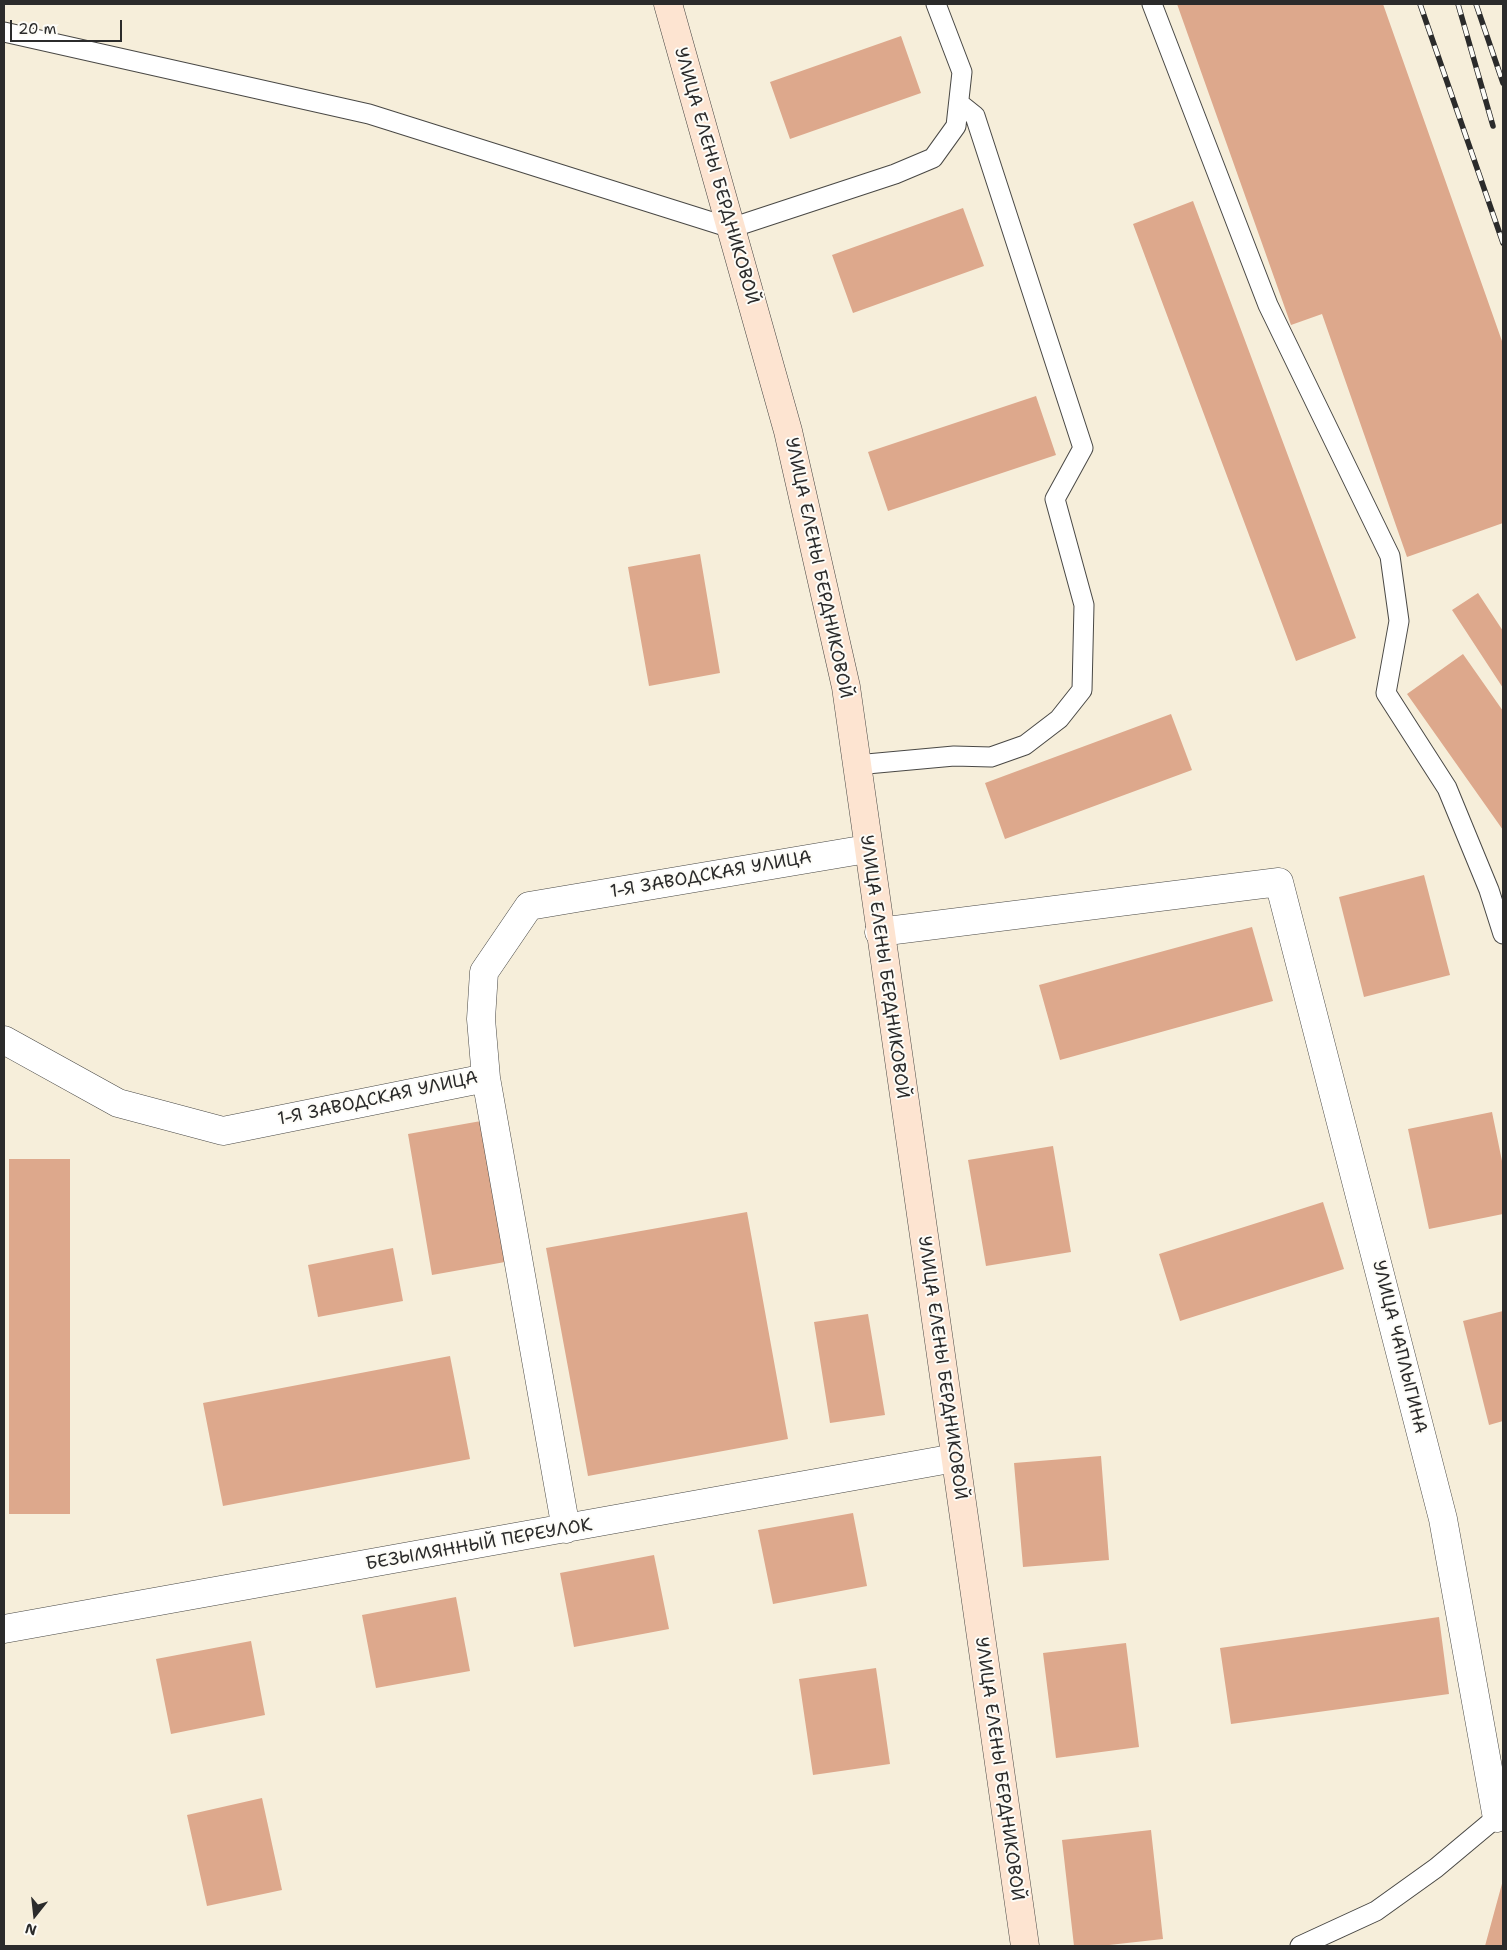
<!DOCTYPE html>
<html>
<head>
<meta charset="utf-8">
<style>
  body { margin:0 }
  #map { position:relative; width:1507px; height:1950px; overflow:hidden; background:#f6eeda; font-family:"Shantell Sans",sans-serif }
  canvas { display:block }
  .frame { position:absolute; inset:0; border:5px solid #2b2b2b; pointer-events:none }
  .north { position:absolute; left:10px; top:1890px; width:50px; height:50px; -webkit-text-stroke:4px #fdfcf7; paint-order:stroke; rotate:196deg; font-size:14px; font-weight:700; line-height:20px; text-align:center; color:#2b2b2b }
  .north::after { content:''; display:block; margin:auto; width:18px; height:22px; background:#2b2b2b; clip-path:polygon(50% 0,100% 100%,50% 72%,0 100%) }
  .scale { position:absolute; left:10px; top:20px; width:112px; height:22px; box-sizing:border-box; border:2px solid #2b2b2b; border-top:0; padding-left:6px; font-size:15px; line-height:18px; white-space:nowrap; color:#2b2b2b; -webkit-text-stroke:4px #fdfcf7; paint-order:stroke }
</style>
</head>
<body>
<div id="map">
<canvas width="1507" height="1950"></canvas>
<div class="frame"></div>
<div class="north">N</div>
<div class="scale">20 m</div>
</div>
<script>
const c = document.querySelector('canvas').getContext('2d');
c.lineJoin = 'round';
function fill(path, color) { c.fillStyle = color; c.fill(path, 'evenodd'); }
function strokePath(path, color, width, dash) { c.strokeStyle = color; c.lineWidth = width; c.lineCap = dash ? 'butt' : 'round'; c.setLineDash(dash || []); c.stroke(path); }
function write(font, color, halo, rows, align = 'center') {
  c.font = font + ' "Shantell Sans",sans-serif'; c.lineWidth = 4; c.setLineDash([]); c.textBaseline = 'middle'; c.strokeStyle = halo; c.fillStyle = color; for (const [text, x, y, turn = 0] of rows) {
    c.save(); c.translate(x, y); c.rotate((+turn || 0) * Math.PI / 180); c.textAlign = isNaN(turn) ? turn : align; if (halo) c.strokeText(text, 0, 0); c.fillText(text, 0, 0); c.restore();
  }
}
fill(new Path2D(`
  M1177,4H1383L1503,344V523L1407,557L1322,314L1291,325Z
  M901,36L921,93L790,139L770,82Z
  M1193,201L1356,638L1296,661L1133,224Z
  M963,208L984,266L853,313L832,255Z
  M1036,396L1056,455L888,511L868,452Z
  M700,554L720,673L649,686L628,567Z
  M1478,593L1503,631V688L1452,610Z
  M1463,654L1503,711V830L1407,694Z
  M1171,714L1192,770L1005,839L985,783Z
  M1424,875L1450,975L1364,997L1339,897Z
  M1252,927L1273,1001L1060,1060L1039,985Z
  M1492,1112L1503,1166V1214L1429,1229L1408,1129Z
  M481,1121L505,1262L432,1275L408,1134Z
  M1053,1146L1071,1252L986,1266L968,1160Z
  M9,1159H70V1514H9Z
  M1323,1202L1344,1269L1180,1321L1159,1254Z
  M747,1212L788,1439L588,1476L546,1248Z
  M393,1248L403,1301L318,1317L308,1265Z
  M1503,1311V1421L1489,1425L1463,1321Z
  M868,1314L885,1415L830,1423L814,1322Z
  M450,1356L470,1459L223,1506L203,1403Z
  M1101,1456L1109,1560L1023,1567L1014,1463Z
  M853,1513L867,1586L773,1604L758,1530Z
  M654,1555L669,1629L574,1647L560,1573Z
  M456,1597L470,1671L376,1688L362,1615Z
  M1439,1617L1449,1694L1231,1724L1220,1648Z
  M251,1641L265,1715L171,1734L156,1659Z
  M1126,1643L1139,1747L1056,1758L1043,1653Z
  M876,1668L890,1764L813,1775L799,1679Z
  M262,1798L282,1890L207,1906L187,1815Z
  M1151,1830L1163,1939L1100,1946H1074L1062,1840Z
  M1503,1880V1946H1485Z`), '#dda88c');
const lane = new Path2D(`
  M1152,4L1268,305L1390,556L1399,621L1386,693L1447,788L1489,890L1503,934
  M4,32L369,114L731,228L895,174L933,158L956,126L962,72L936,4
  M856,765L954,756L991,757L1025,745L1059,719L1082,690L1084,605L1055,499L1083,448L975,116L960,104
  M1300,1946L1376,1911L1436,1868L1503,1812`);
const street = new Path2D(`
  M879,932L1279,882L1443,1519L1497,1818
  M4,1040L118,1103L223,1131L486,1078L481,1019L484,972L529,906L867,849
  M486,1078L566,1529
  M4,1629L955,1458`);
const secondary = new Path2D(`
  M668,4L788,431L846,687L1025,1946`);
strokePath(lane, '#494845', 21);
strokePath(street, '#494845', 29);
strokePath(secondary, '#494845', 29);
strokePath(lane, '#fff', 19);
strokePath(street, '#fff', 28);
strokePath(secondary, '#fde4d1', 28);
const rail = new Path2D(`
  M1420,4L1503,243
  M1458,4L1493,126
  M1476,4L1503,83`);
strokePath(rail, '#2b2b2b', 5.5);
strokePath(rail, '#fdfcf7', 4, [11]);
write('18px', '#2b2b2b', '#fdfcf7', [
  ["УЛИЦА ЕЛЕНЫ БЕРДНИКОВОЙ",716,176,74],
  ["УЛИЦА ЕЛЕНЫ БЕРДНИКОВОЙ",818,568,78],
  ["1-Я ЗАВОДСКАЯ УЛИЦА",711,875,-10],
  ["УЛИЦА ЕЛЕНЫ БЕРДНИКОВОЙ",884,967,82],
  ["1-Я ЗАВОДСКАЯ УЛИЦА",378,1099,-12],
  ["УЛИЦА ЧАПЛЫГИНА",1399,1347,76],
  ["УЛИЦА ЕЛЕНЫ БЕРДНИКОВОЙ",942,1368,82],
  ["БЕЗЫМЯННЫЙ ПЕРЕУЛОК",479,1545,-10],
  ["УЛИЦА ЕЛЕНЫ БЕРДНИКОВОЙ",999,1769,82]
]);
</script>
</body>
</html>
